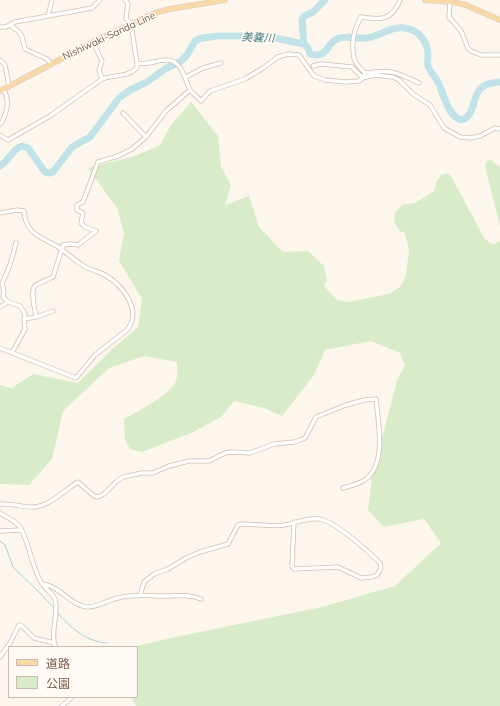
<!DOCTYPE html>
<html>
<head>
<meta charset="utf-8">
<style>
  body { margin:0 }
  #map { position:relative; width:500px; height:706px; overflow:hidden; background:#fdf6ec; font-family:Mulish,"Noto Sans JP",sans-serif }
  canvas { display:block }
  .legend { position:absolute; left:8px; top:646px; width:130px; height:52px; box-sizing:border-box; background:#fffaf3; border:1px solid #cabbb1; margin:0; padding:5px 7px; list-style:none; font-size:12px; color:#7a5c4d }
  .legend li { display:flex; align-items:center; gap:8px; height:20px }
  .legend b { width:20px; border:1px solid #cabbb1 }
</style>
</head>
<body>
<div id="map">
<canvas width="500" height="706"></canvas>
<ul class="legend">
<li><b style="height:5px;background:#fbd9a5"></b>道路</li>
<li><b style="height:11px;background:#d8ecc9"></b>公園</li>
</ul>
</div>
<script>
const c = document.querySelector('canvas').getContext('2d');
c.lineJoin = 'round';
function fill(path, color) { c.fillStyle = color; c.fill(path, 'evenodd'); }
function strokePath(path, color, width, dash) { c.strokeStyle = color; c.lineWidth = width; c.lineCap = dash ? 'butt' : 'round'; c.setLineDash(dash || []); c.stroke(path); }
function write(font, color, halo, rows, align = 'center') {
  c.font = font + ' Mulish,"Noto Sans JP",sans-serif'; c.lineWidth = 3; c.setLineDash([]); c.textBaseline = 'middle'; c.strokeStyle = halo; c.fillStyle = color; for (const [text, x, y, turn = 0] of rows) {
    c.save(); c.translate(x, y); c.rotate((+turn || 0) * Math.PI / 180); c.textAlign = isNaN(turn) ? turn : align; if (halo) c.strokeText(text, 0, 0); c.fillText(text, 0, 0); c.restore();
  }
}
fill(new Path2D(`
  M191,102L218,136L221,166L231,185L225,205L249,196L259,227L283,252L308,251L324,266L327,281L324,286L337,300L348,302L389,294L401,286L406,275L409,249L405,233L400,231L394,222L395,213L402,205L415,203L434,191L437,181L441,175L447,173L451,176L484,238L490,243L494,244L500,241V706H136L131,697H137V647H132L185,635L322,607L395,586L441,543L424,519L383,527L368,510L372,476L397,381L405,365L400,353L371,341L325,350L314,375L282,416L264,408L234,401L221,417L191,433L142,452L130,449L125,439L124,419C136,412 172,394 176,381C178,375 177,368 177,362L144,356L109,368L63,411L52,459L29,485L0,484V385L12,388L33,374L78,383L111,350L138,327L142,299L119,261L124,233L117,208L88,168L135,156L160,145L171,125Z
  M491,160L500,167V226L485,166L487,161Z`), '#d8ecc9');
strokePath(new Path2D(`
  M0,541L5,545L13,567L39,592L55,609
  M57,612C70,627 86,642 107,643`), '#a5d3da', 1);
strokePath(new Path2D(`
  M304,44L302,20L304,16L313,12L325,0
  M0,166C9,161 12,149 22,146L28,148L45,172L50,173L53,172L72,147L90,137L119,98L130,90L147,82L165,69L181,61L187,55L195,41L202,38L218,36H265L304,44L308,48L310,54C328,59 326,44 337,39C346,35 358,39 367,38C382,36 392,24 409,29C420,32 427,42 428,54C428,58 427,62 428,66C430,72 435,76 438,82C444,94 447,115 461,120C482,114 464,83 500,82`), '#bfe3e8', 7);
const minor = new Path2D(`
  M125,0L128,3L126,18L131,24L137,63C148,66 158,59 168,60C182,61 185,80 190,90C193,94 198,97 201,101L210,91L245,79L263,68L278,57L288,54L299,55L314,76L325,80L345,82L359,81L363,78L374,75L393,77L399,80L413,94L430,105L444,128L451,132L460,137L470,138L480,136L495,128L500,129
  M450,2L449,17L461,31L468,48L471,51L481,55H500
  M48,16L52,0
  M10,25L19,32L22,37L25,49L47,59L51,64
  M0,27H6L15,22L92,8L100,0
  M93,42L102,61L99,70L102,79
  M0,60L5,65L9,86
  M313,66L321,64L352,67L363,78
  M365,73C391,69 396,72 419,83
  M186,77L203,68L221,63
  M363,78L365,73C361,69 355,64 354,58C351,44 354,29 361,17C380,20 392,21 400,0
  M123,113L146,137
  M0,124L2,122C7,112 10,99 3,89
  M0,135L8,140L50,116L102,79C115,74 126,78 137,68V63
  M0,213L17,210L24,211C25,219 26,225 32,231C39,238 46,240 55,245C65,251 73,259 82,265C89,270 98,271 105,275C122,285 143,310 127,330L95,355L76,378L0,348
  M0,307L8,302
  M36,317C35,310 30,290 35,286C40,282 47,280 53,277L63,245L70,244L78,245L96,231L85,227L81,223L83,213L77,210V205L83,202L98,162L118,156L132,149L146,137L166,111L190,90
  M24,319L36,317L53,311
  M12,353L25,329L24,319L25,314L20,306L8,302L3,297L4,291L2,283C9,270 13,257 16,242
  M0,504C11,503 21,507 32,507C50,507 64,490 78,482L94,496L98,497L104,494L117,481L123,477L142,473H153L169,466L189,461H209L225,453L231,452L250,453L274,444L294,442L300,440L305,438L316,417L346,405L364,400L376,399C378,422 387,463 366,479C360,484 350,486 343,488
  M0,513C6,517 16,521 20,527C30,544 31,565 41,582C46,591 55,593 56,604C57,616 50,638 56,647
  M0,531L21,530
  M42,584C59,585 72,607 88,607C98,607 108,600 118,598C133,594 149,596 164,596C177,596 189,594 201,599
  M140,596L144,582L154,574L168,569L186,558L200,552L228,544L238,525L240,524C253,524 272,527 284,525C296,523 311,516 323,520C339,525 368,551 380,563L381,568L377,575L372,577L361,578L338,567L294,569L292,566L294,522
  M0,657L10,643L19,625L22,626L34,638L54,643
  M62,706L72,697`);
const major = new Path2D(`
  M425,0L453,2L466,5L500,20
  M0,91L99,39L155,13L170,9L225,0`);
strokePath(minor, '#d1beb0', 5);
strokePath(major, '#dad1cd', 6);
strokePath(minor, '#fff', 3.5);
strokePath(major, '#fbd9a5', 4.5);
write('10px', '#7a5c4d', '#fffaf3', [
  ["Nishiwaki-Sanda Line",109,36,-25]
]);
write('italic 11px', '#437c86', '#fffaf3', [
  ["美嚢川",258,38,3]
]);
</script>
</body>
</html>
